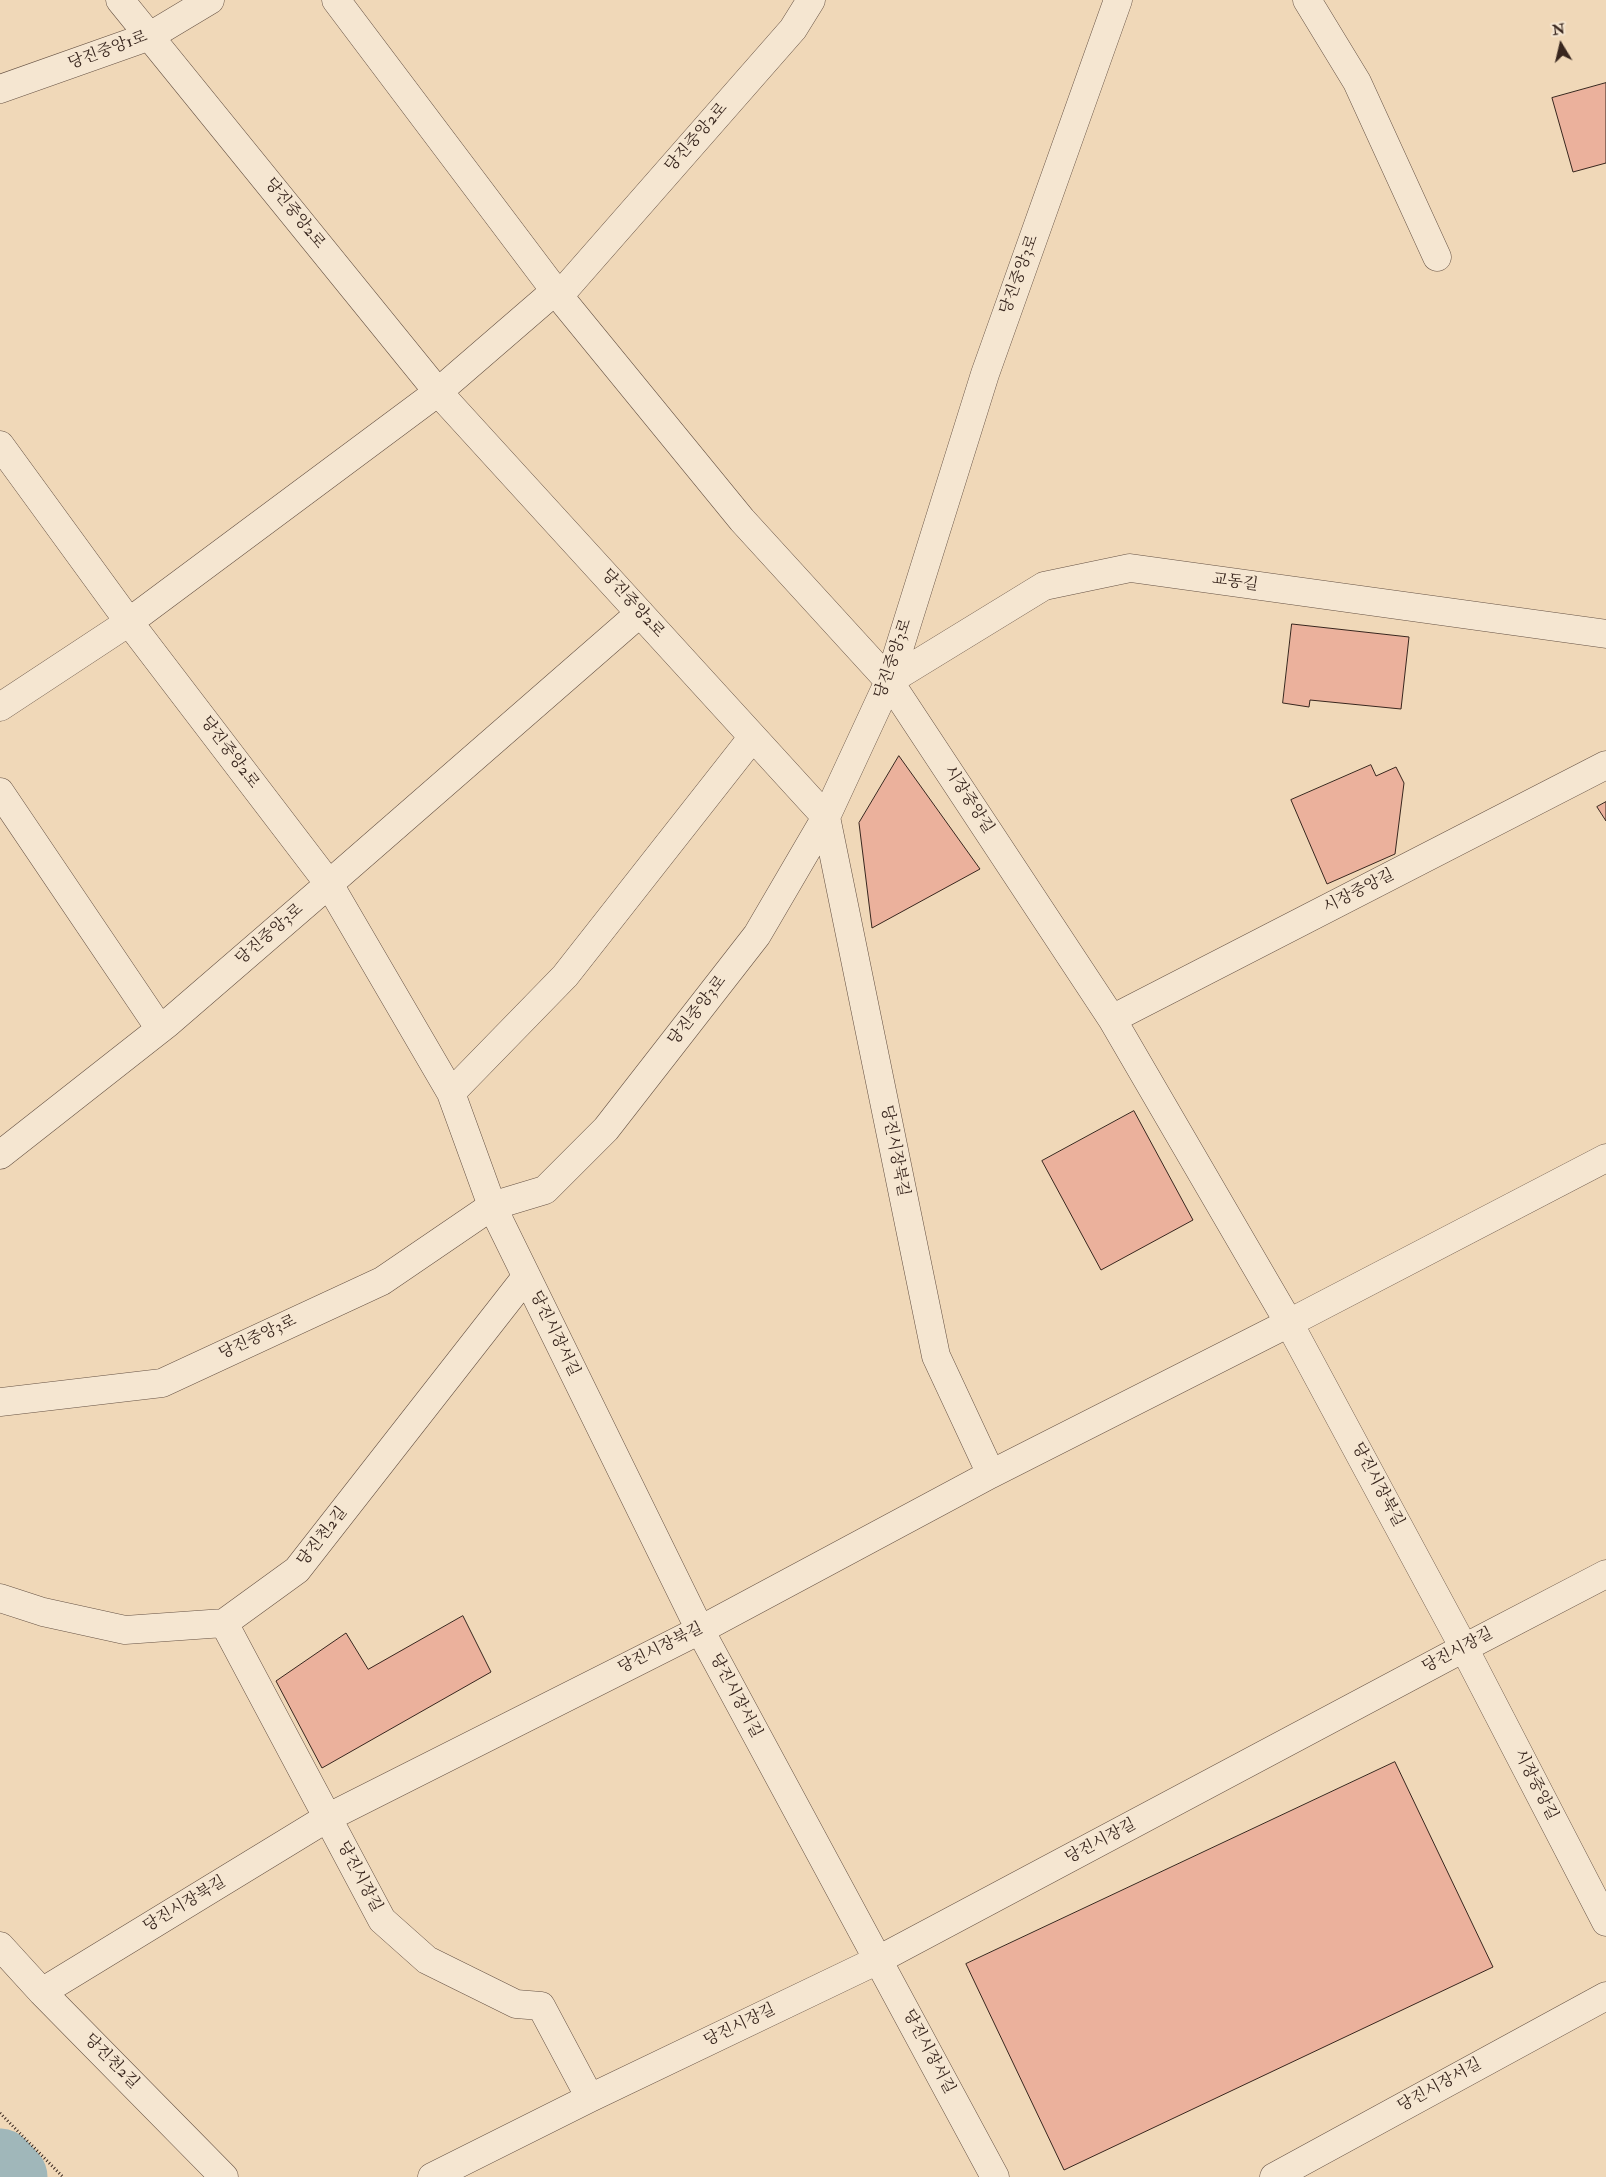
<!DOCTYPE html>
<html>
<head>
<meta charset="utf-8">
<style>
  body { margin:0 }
  #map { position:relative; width:1606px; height:2177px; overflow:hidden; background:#f0d8b8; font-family:"IM FELL Double Pica",serif }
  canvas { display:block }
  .north { position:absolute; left:1536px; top:20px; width:50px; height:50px; -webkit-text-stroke:4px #f5e6d1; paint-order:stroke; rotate:351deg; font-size:14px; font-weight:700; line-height:20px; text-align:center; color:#38261e }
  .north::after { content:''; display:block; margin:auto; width:18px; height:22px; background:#38261e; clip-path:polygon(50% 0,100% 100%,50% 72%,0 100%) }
</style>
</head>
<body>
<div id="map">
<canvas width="1606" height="2177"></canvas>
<div class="north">N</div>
</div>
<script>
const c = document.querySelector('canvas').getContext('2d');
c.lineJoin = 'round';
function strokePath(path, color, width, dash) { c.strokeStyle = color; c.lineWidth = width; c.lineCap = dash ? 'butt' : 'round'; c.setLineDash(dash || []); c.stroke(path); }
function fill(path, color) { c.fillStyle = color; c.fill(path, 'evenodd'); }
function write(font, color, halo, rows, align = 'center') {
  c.font = font + ' "IM FELL Double Pica","Noto Serif KR",serif'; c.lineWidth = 4; c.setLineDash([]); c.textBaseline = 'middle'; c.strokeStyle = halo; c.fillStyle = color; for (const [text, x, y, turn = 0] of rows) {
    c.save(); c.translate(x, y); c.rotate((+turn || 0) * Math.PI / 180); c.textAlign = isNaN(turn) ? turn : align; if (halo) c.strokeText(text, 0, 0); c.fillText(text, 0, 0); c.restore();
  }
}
strokePath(new Path2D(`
  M0,2164L12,2177`), '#a0b7ba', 71);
const building = new Path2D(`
  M1606,83V163L1573,172L1552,98Z
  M1292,624L1409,637L1401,709L1310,700L1309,707L1283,703Z
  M899,756L980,869L872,928L859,823Z
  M1371,765L1376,776L1396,767L1404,783L1395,854L1327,884L1291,800Z
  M1606,802V821L1597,807Z
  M1134,1111L1193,1220L1101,1270L1042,1161Z
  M463,1616L491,1672L322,1768L276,1681L346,1633L368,1669Z
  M1395,1762L1493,1967L1064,2170L966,1964Z`);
fill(building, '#ebb19c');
strokePath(building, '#38261e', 1);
const minor = new Path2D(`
  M120,0L438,392L826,817
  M1307,0L1357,82L1437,257
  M0,89L150,36L210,0
  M0,445L129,622L329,884L640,613
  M889,681L1044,586L1130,568L1606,634
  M0,707L129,622L438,392L548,297L559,296L793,29L811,0
  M752,738L565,976L451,1093L492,1206L545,1190L606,1129L757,935L826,817L889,681L985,374L1118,0
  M0,792L160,1029
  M826,817L936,1356L991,1474
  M1112,1019L1606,765
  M0,1155L168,1023L329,884L451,1093
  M1606,1158L1289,1323L1464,1648L1606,1922
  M0,1402L162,1383L382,1281L492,1206L700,1630L995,2177
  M0,1598L43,1612L125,1630L224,1623L297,1570L526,1277
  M224,1623L382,1920L427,1960L516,2004L541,2006L590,2098
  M0,1946L42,1992L224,2177
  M42,1992L327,1818L700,1630L991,1474L1289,1323L1112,1019L889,681L742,520L559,296L336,0
  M432,2177L590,2098L878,1960L1464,1648L1606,1574
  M1274,2177L1606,1996`);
strokePath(minor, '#665244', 29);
strokePath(new Path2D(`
  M0,2113L63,2177`), '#38261e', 3, [1, 2.5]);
strokePath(minor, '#f5e6d1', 28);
write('16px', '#38261e', '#f5e6d1', [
  ["당진중앙1로",108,51,-20],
  ["당진중앙2로",697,138,-49],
  ["당진중앙2로",294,214,51],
  ["당진중앙3로",1020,275,-70],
  ["교동길",1235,583,8],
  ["당진중앙2로",632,604,48],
  ["당진중앙3로",894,659,-71],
  ["당진중앙2로",229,753,53],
  ["시장중앙길",968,800,57],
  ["시장중앙길",1359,892,-27],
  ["당진중앙3로",270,935,-41],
  ["당진중앙3로",698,1011,-52],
  ["당진시장북길",894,1151,79],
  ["당진시장서길",554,1334,64],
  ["당진중앙3로",258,1338,-25],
  ["당진시장북길",1377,1485,62],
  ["당진천2길",323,1537,-52],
  ["당진시장북길",661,1649,-27],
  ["당진시장길",1458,1651,-28],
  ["당진시장서길",735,1696,62],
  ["시장중앙길",1535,1785,63],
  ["당진시장길",1101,1842,-28],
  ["당진시장길",359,1877,62],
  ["당진시장북길",185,1905,-31],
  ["당진시장길",740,2026,-26],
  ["당진시장서길",928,2052,62],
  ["당진천2길",111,2062,45],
  ["당진시장서길",1440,2086,-29]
]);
</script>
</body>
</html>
